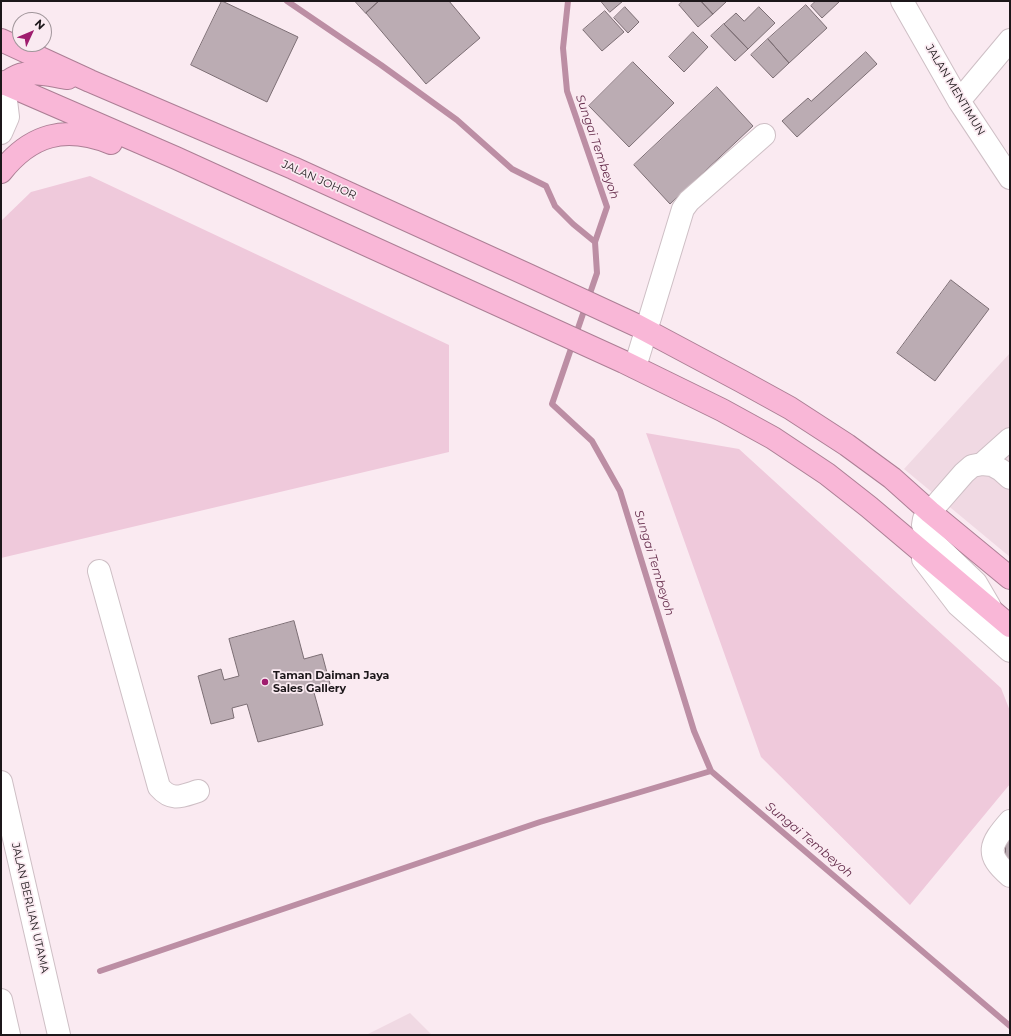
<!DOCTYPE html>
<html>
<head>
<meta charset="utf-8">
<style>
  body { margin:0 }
  #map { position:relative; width:1011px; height:1036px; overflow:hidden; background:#faeaf1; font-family:Montserrat,sans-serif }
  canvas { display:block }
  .frame { position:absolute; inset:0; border:2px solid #1c171a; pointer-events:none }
  .north { position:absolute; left:12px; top:12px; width:40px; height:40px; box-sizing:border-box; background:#faeaf1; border:1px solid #a1969b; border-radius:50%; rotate:46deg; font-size:11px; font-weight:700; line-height:16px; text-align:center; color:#1c171a }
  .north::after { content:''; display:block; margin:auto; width:14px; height:18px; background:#9f1c6e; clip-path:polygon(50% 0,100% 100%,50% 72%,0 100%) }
</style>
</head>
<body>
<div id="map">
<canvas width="1011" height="1036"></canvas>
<div class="frame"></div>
<div class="north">N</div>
</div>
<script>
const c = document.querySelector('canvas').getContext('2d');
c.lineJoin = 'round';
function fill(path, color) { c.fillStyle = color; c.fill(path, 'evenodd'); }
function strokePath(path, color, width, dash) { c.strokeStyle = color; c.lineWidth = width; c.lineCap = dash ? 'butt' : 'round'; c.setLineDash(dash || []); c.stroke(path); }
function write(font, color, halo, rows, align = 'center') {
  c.font = font + ' Montserrat,sans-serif'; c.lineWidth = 3.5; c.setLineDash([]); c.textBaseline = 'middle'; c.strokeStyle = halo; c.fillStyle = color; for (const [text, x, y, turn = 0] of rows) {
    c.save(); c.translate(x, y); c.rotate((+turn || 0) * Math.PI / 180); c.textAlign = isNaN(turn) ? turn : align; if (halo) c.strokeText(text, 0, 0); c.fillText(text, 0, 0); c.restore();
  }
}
fill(new Path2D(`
  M1010,353V557L904,469Z
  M410,1013L432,1035H366Z`), '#f0d9e3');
fill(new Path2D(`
  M90,176L449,345V452L1,558V221L31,192Z
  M646,433L739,449L1001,688L1010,711V784L910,905L761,757Z`), '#efc9db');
strokePath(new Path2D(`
  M287,1L381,65L457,120L512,169L546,186L555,206L573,224L595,242
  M568,1L563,48L567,91L607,207L595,242L597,273L552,404L592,441L620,491L694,731L711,771L1010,1026
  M100,971L540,822L711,771`), '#bc8ea4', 6);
const building = new Path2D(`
  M222,1L298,37L267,102L191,65Z
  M355,1H379L366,13Z
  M379,1H449L480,38L426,84L366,13Z
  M601,1H623L610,12Z
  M683,1H701L713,14L698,27L679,5Z
  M701,1H725L726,2L713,14Z
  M816,1H840L822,18L811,6Z
  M806,5L827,28L789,63L768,39Z
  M625,7L639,22L628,33L614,18Z
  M759,7L775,23L748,49L724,24L736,13L744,21Z
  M605,11L624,32L602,51L583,30Z
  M724,24L748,49L735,61L711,36Z
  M693,32L708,47L684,72L669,57Z
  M768,39L789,63L773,78L751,55Z
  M866,52L877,64L797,137L782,121L808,98L811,101Z
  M633,62L674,103L629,147L589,106Z
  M717,87L753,126L670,204L634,165Z
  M951,280L989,309L935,381L897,353Z
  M294,621L304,659L322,654L330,684L313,689L323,725L258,742L247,704L232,708L234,718L211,724L198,676L221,669L224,680L239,676L229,639Z
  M1010,832V866L1005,861L1006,837Z`);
fill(building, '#bbacb3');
strokePath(building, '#7c6e74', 1);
const minor = new Path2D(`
  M902,1L959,101L1010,178
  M1,86L4,84L8,117L1,133
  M959,101L1010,40
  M635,367L683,209L689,201L764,135
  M982,464L1010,439
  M923,559L958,605L1010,651
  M99,571L159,787C172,802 182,796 198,791
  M990,607L976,583L929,538L923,525L924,519L930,512L964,473L972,466L982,464L992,465L1001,470L1010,478
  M1,782L59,1035
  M1010,821C990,844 984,854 1010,876
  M1,1000L9,1035`);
const highway = new Path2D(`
  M1,40L90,81L293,168L528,275L636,325L741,381L790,408L847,445L892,478L930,512L1010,578
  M1,82L176,158L624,362L722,410L773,438L827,474L869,507L1010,626
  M4,84C10,80 16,75 24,74C37,71 54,76 68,78
  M1,172C31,134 65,125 111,143`);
strokePath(minor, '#cebfc5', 24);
strokePath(highway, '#ac7f95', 24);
strokePath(minor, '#fff', 22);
strokePath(highway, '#f9b7d7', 22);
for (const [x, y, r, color] of [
  [265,682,4,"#9f1c6e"]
]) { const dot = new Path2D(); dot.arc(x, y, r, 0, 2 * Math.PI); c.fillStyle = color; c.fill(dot); strokePath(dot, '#faeaf1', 1.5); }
write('11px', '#1c171a', '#faeaf1', [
  ["JALAN MENTIMUN",955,90,59],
  ["JALAN JOHOR",319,180,24],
  ["JALAN BERLIAN UTAMA",30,908,77]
]);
write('bold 11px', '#1c171a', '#faeaf1', [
  ["Taman Daiman Jaya",273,676],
  ["Sales Gallery",273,689]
], 'left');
write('italic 12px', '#642b4a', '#faeaf1', [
  ["Sungai Tembeyoh",597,147,71],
  ["Sungai Tembeyoh",654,563,73],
  ["Sungai Tembeyoh",809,840,40]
]);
</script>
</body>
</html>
